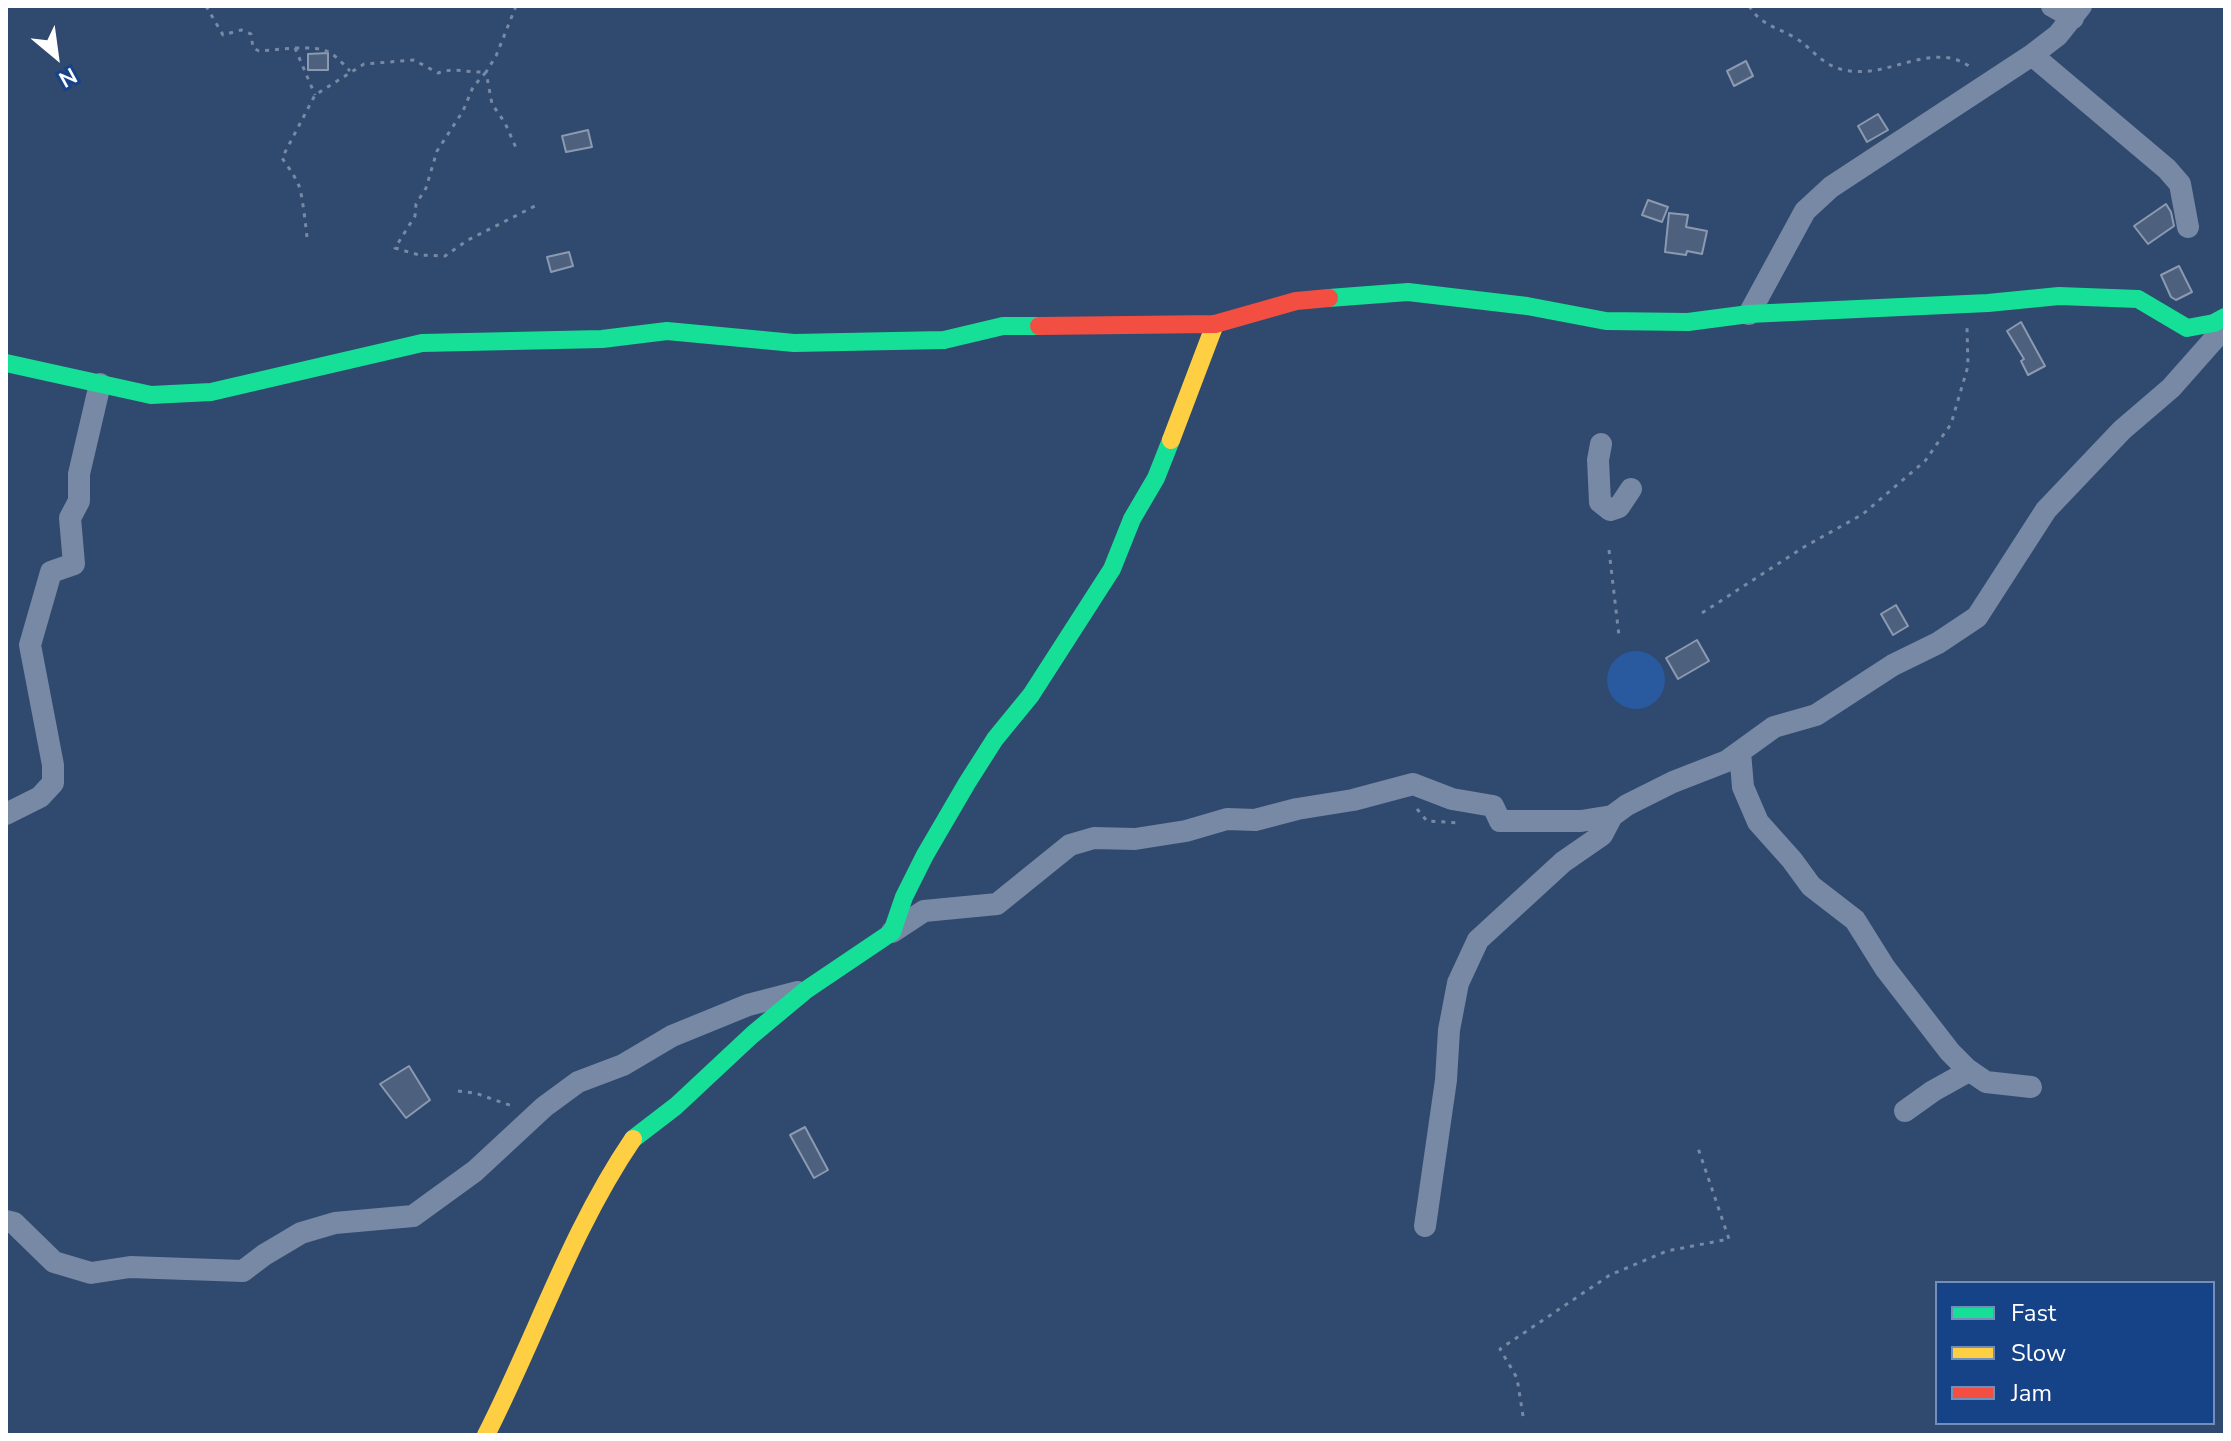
<!DOCTYPE html>
<html>
<head>
<meta charset="utf-8">
<style>
  body { margin:0 }
  #map { position:relative; width:2231px; height:1441px; overflow:hidden; background:#30496e; font-family:"Nunito Sans",sans-serif }
  canvas { display:block }
  .frame { position:absolute; inset:0; border:8px solid #fff; pointer-events:none }
  .legend { position:absolute; left:1935px; top:1281px; width:280px; height:144px; box-sizing:border-box; background:#164388; border:2px solid #738eb8; margin:0; padding:10px 14px; list-style:none; font-size:24px; color:#fff }
  .legend li { display:flex; align-items:center; gap:16px; height:40px }
  .legend b { width:40px; border:2px solid #738eb8 }
  .north { position:absolute; left:16px; top:16px; width:80px; height:80px; -webkit-text-stroke:6px #164388; paint-order:stroke; rotate:151deg; font-size:22px; font-weight:700; line-height:32px; text-align:center; color:#fff }
  .north::after { content:''; display:block; margin:auto; width:28px; height:36px; background:#fff; clip-path:polygon(50% 0,100% 100%,50% 72%,0 100%) }
</style>
</head>
<body>
<div id="map">
<canvas width="2231" height="1441"></canvas>
<div class="frame"></div>
<ul class="legend">
<li><b style="height:10px;background:#16e098"></b>Fast</li>
<li><b style="height:10px;background:#ffcf43"></b>Slow</li>
<li><b style="height:10px;background:#f24e42"></b>Jam</li>
</ul>
<div class="north">N</div>
</div>
<script>
const c = document.querySelector('canvas').getContext('2d');
c.lineJoin = 'round';
function fill(path, color) { c.fillStyle = color; c.fill(path, 'evenodd'); }
function strokePath(path, color, width, dash) { c.strokeStyle = color; c.lineWidth = width; c.lineCap = dash ? 'butt' : 'round'; c.setLineDash(dash || []); c.stroke(path); }
fill(new Path2D(`
  M1607 680a29 29 0 1 1 58 0a29 29 0 1 1-58 0Z`), '#29599f');
const building = new Path2D(`
  M328,53V70H308V54Z
  M1746,61L1753,76L1734,86L1727,71Z
  M1878,114L1888,130L1867,142L1858,126Z
  M588,130L592,147L566,152L562,136Z
  M1648,200L1668,207L1662,222L1642,215Z
  M2166,204L2171,212L2174,226L2148,244L2134,226Z
  M1669,213L1688,215L1686,227L1707,231L1702,254L1687,251L1686,255L1665,252Z
  M569,252L573,266L551,272L547,257Z
  M2179,266L2192,292L2176,300L2171,297L2161,275Z
  M2021,322L2045,366L2028,375L2021,361L2024,359L2007,331Z
  M1896,605L1908,626L1893,635L1881,614Z
  M1697,640L1709,661L1678,679L1666,658Z
  M409,1066L430,1100L406,1118L380,1084Z
  M805,1127L828,1170L814,1178L790,1135Z`);
fill(building, '#4d617e');
strokePath(building, '#8b9ab1', 2);
strokePath(new Path2D(`
  M206,6L223,35L241,30L251,34L253,48L259,51L295,48L315,95
  M516,6L496,56L486,72L492,104L505,123L517,150
  M1749,6C1761,25 1776,27 1794,37C1811,47 1820,63 1840,69C1880,80 1913,52 1950,58C1958,59 1965,64 1973,68
  M295,48C327,48 328,48 350,71
  M307,237C306,228 302,192 299,186C295,176 288,167 282,158L315,95L364,64L414,60L438,73C453,67 468,73 486,72L473,87L463,111L437,151L426,188L416,204L415,216L395,248L419,255L445,256L468,240L535,206
  M1609,550L1619,636
  M1702,613L1804,547L1863,514L1925,461L1951,424L1968,366L1967,328
  M1417,809L1427,821L1460,823
  M458,1091L475,1093L515,1107
  M1523,1416L1517,1378L1500,1349L1610,1275L1667,1251L1729,1239L1698,1148`), '#7789a4', 3, [4, 6]);
strokePath(new Path2D(`
  M2052,6L2073,18
  M2032,55L2167,169L2180,184L2188,227
  M1749,314L1805,211L1831,187L2032,55L2058,35L2081,6
  M1601,444L1598,460L1600,502L1610,510L1619,507L1631,489
  M1740,752L1743,787L1758,822L1792,860L1811,886L1855,920L1885,968L1950,1052L1967,1069L1986,1082L2031,1087
  M6,814L40,797L53,783V765L30,645L51,572L74,564L70,518L79,501V474L100,384
  M892,932L924,911L997,904L1070,845L1094,838L1135,839L1186,831L1227,819L1255,820L1297,809L1353,800L1413,784L1452,799L1493,806L1500,821H1581L1612,816
  M1905,1111L1933,1091L1969,1071
  M6,1221L14,1223L54,1262L91,1273L130,1267L243,1271L264,1255L301,1233L335,1223L413,1216L475,1171L544,1107L578,1082L623,1065L672,1036L748,1005L798,992
  M1425,1226L1446,1080L1449,1030L1458,983L1478,940L1563,862L1602,835L1612,816L1627,805L1673,782L1727,761L1774,727L1816,715L1893,665L1938,643L1977,617L2046,510L2122,430L2171,388L2225,327`), '#7789a4', 22);
strokePath(new Path2D(`
  M1329,298L1408,292L1527,306L1606,321L1688,322L1749,314L1988,303L2059,296L2138,299L2187,328L2214,323L2225,317
  M6,363L151,395L211,392L422,343L602,339L667,331L794,343L944,340L1003,326H1039
  M633,1139L676,1106L752,1035L806,990L892,932L904,897L925,855L967,783L995,739L1031,695L1112,569L1132,519L1156,478L1171,440`), '#16e098', 18);
strokePath(new Path2D(`
  M1171,440L1215,324
  M486,1435C536,1337 571,1230 633,1139`), '#ffcf43', 18);
strokePath(new Path2D(`
  M1039,326L1215,324L1296,301L1329,298`), '#f24e42', 18);
</script>
</body>
</html>
